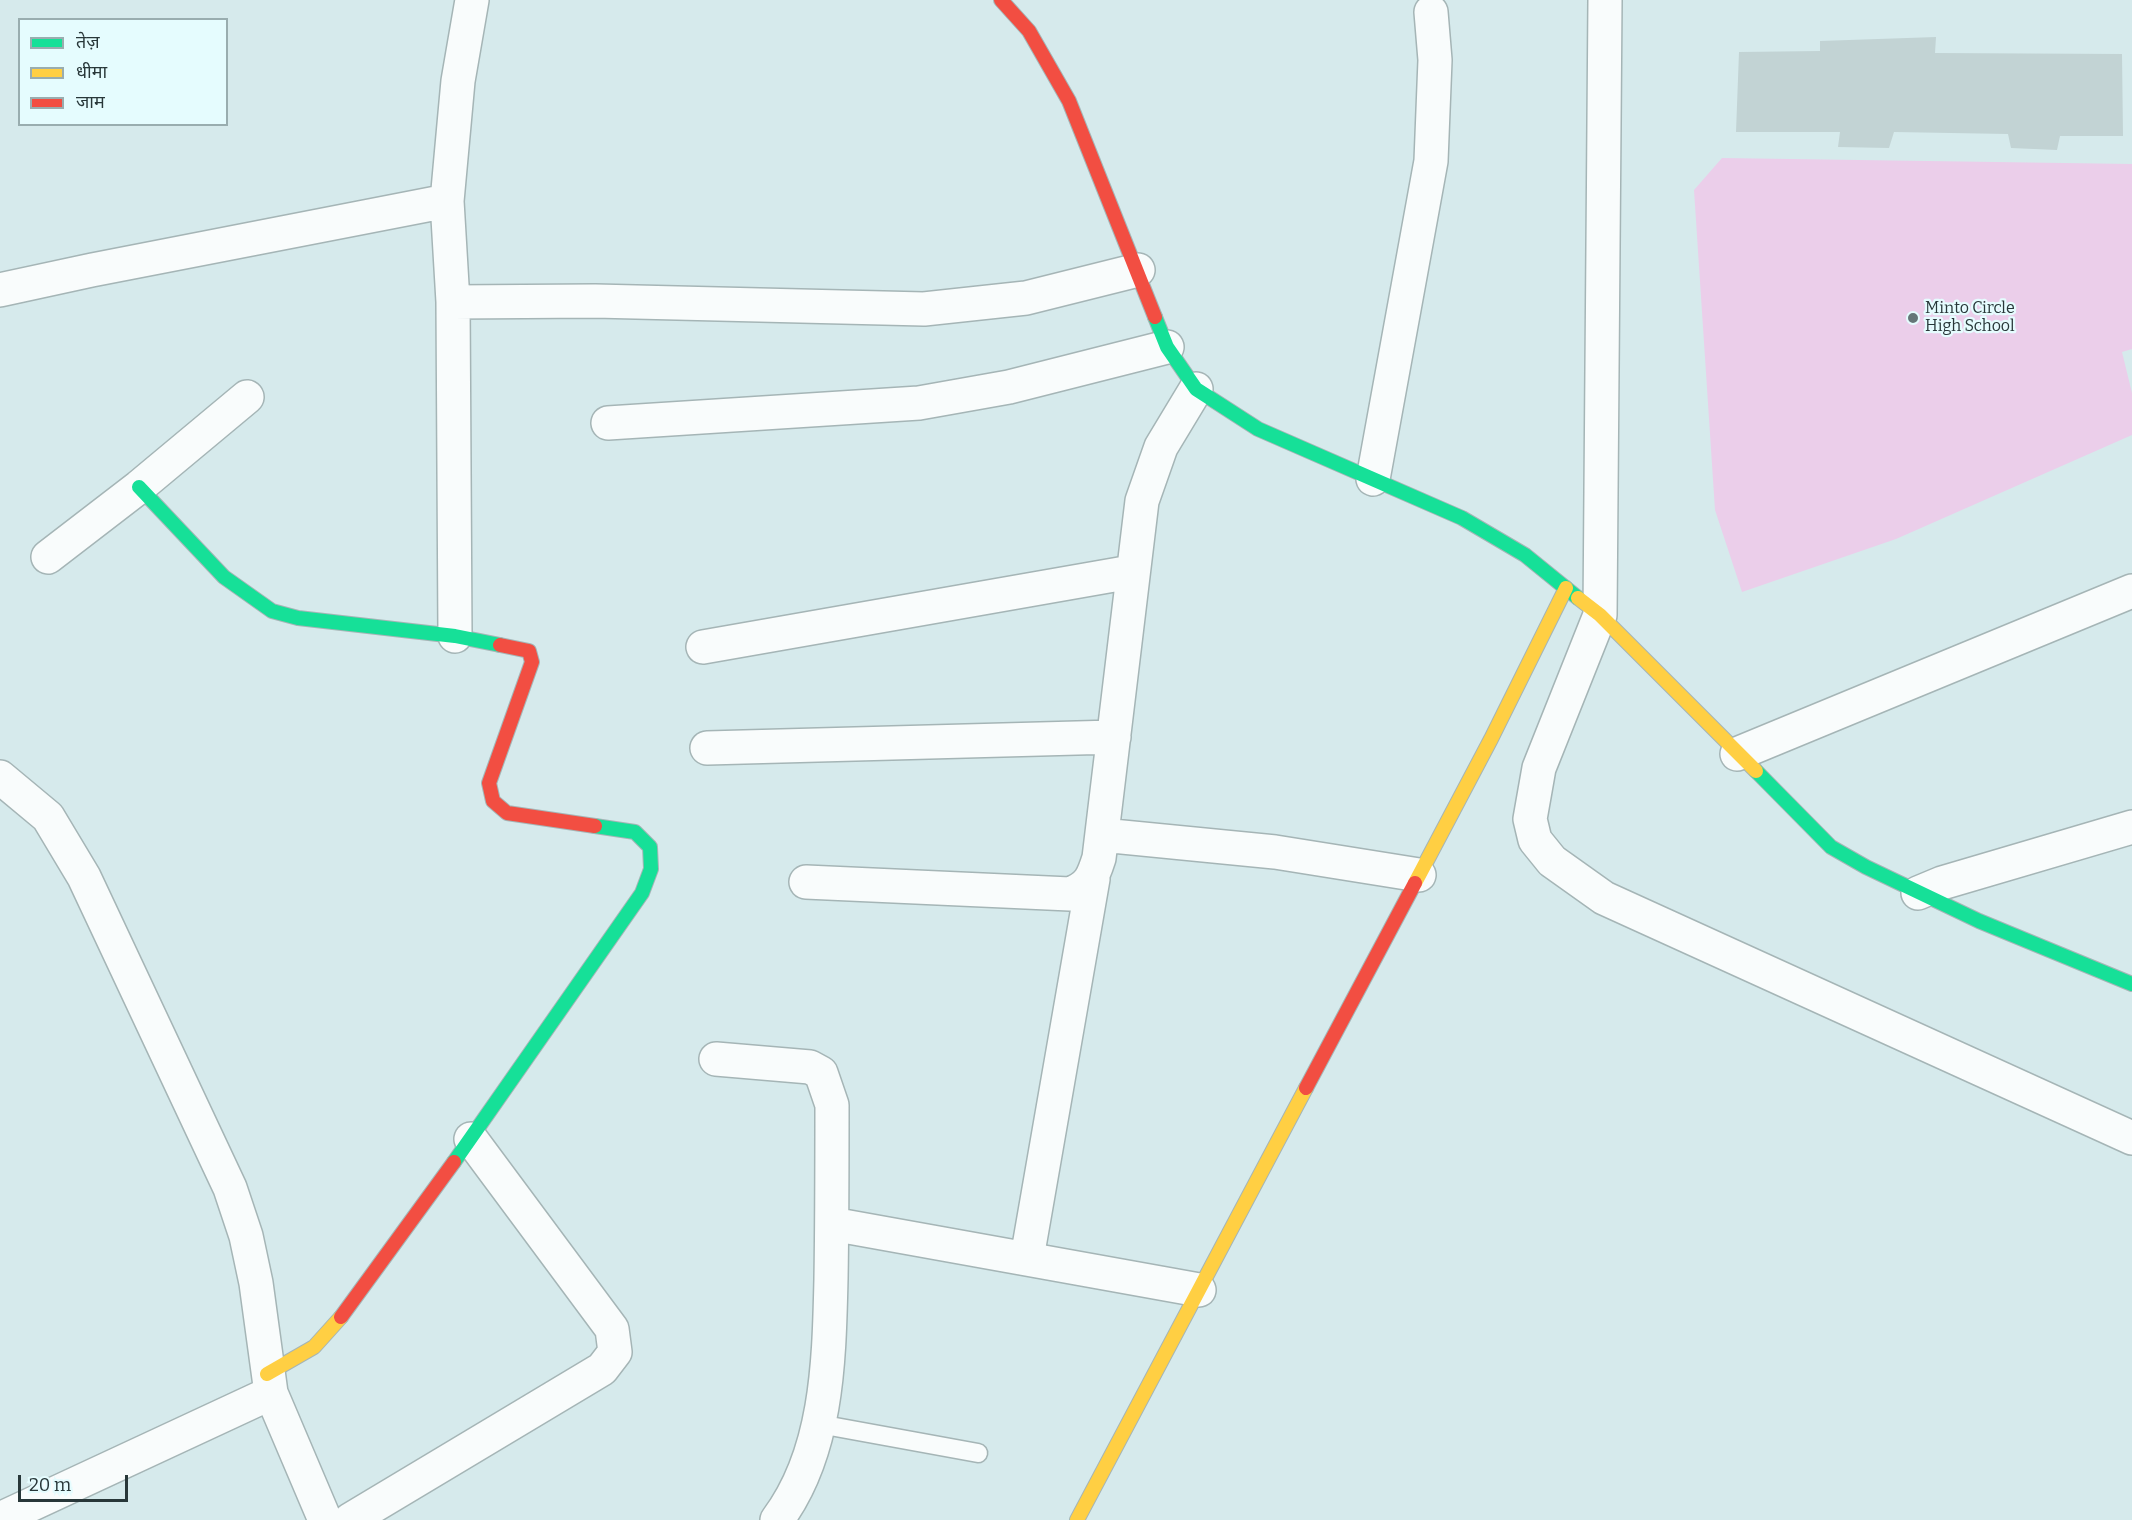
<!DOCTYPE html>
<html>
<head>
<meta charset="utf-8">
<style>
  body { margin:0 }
  #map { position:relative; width:2132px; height:1520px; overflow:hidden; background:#d6eaec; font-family:Bitter,"Noto Sans Devanagari",serif }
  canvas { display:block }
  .legend { position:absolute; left:18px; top:18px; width:210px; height:108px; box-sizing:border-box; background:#e5fcfe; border:2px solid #99adaf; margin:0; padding:8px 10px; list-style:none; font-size:18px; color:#283739 }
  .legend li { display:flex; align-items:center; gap:12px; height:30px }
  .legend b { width:30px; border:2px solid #99adaf }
  .scale { position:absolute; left:18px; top:1475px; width:110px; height:27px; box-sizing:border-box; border:3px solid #283739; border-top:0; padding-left:8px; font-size:18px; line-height:21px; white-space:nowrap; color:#283739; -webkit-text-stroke:4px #e5fcfe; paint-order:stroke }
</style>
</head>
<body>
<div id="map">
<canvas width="2132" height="1520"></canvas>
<ul class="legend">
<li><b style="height:8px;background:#16e098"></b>तेज़</li>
<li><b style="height:8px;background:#ffcf43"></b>धीमा</li>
<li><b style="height:8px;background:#f24e42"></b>जाम</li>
</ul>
<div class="scale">20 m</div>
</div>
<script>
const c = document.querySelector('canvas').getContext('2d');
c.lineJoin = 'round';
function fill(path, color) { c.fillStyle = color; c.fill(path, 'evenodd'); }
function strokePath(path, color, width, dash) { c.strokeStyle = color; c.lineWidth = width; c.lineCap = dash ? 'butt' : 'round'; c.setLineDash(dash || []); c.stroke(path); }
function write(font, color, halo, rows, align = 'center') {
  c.font = font + ' Bitter,serif'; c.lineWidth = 4.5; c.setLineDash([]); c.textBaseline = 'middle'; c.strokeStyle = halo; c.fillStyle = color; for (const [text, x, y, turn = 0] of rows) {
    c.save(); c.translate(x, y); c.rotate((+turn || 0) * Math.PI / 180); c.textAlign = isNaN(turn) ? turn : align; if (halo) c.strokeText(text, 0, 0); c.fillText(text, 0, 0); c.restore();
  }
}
fill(new Path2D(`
  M1722,158L2132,164V349L2122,352L2132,393V435L1896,539L1742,592L1715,510L1694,190Z`), '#ebceea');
fill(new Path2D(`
  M1936,37L1935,53L2122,54L2123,136H2060L2057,150L2011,148L2008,134L1894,132L1889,148L1838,147L1840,132H1736L1739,52L1820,51V41Z`), '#c2d3d4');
const lane = new Path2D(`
  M819,1424L978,1453`);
const street = new Path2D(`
  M1605,0L1600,615L1539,768L1530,819L1535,840L1552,861L1604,898L2132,1138
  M0,290L92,270L447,201
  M453,302L595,301L924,309L1026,298L1138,270
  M608,423L919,403L1009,387L1167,347
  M1373,479L1431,161L1435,60L1431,12
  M48,557L139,487L247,397
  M455,636L453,302L447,201L458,81L472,0
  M703,647L1131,572
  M707,748L1114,737
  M1737,754L2132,591
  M0,777L48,817L84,877L230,1188L246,1236L256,1283L271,1393L325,1520
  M1102,835L1275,852L1419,875
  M806,882L1070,894C1090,886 1093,877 1099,858L1142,501L1161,447L1196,389
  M1918,893L1942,883L2132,827
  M716,1059L810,1067L821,1073L832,1105C832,1163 832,1221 831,1279C829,1360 828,1452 777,1520
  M832,1224L1199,1290
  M1027,1258L1093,879
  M0,1519L271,1393
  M350,1520L602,1369L615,1352L612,1329L471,1139`);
const fast = new Path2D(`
  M1155,317L1167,347L1196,389L1258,429L1462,518L1525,555L1578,598
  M139,487L224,577L272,611L298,618L455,636L500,645
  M1756,771L1831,847L1866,867L1979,921L2132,984
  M454,1162L642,893L651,869L650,847L635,832L595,826`);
const slow = new Path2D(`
  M1578,598L1600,615L1756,771
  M1415,883L1491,739L1566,588
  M267,1374L314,1347L341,1317
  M1077,1520L1306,1088`);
const jam = new Path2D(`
  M1001,0L1029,31L1069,101L1155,317
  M500,645L529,651L532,662L489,783L493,801L507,813L595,826
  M1306,1088L1415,883
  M341,1317L454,1162`);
strokePath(lane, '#a5b5b6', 21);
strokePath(street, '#a5b5b6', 36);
strokePath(fast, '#a5b5b6', 16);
strokePath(slow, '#a5b5b6', 16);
strokePath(jam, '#a5b5b6', 16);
strokePath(lane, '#f9fcfc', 18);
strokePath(street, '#f9fcfc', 33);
strokePath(fast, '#16e098', 14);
strokePath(slow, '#ffcf43', 14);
strokePath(jam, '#f24e42', 14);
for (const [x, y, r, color] of [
  [1913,318,6,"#657678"]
]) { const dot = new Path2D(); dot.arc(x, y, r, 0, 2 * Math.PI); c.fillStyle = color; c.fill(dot); strokePath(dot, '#e5fcfe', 2); }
write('16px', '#283739', '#e5fcfe', [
  ["Minto Circle",1925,309],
  ["High School",1925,327]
], 'left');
</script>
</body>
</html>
